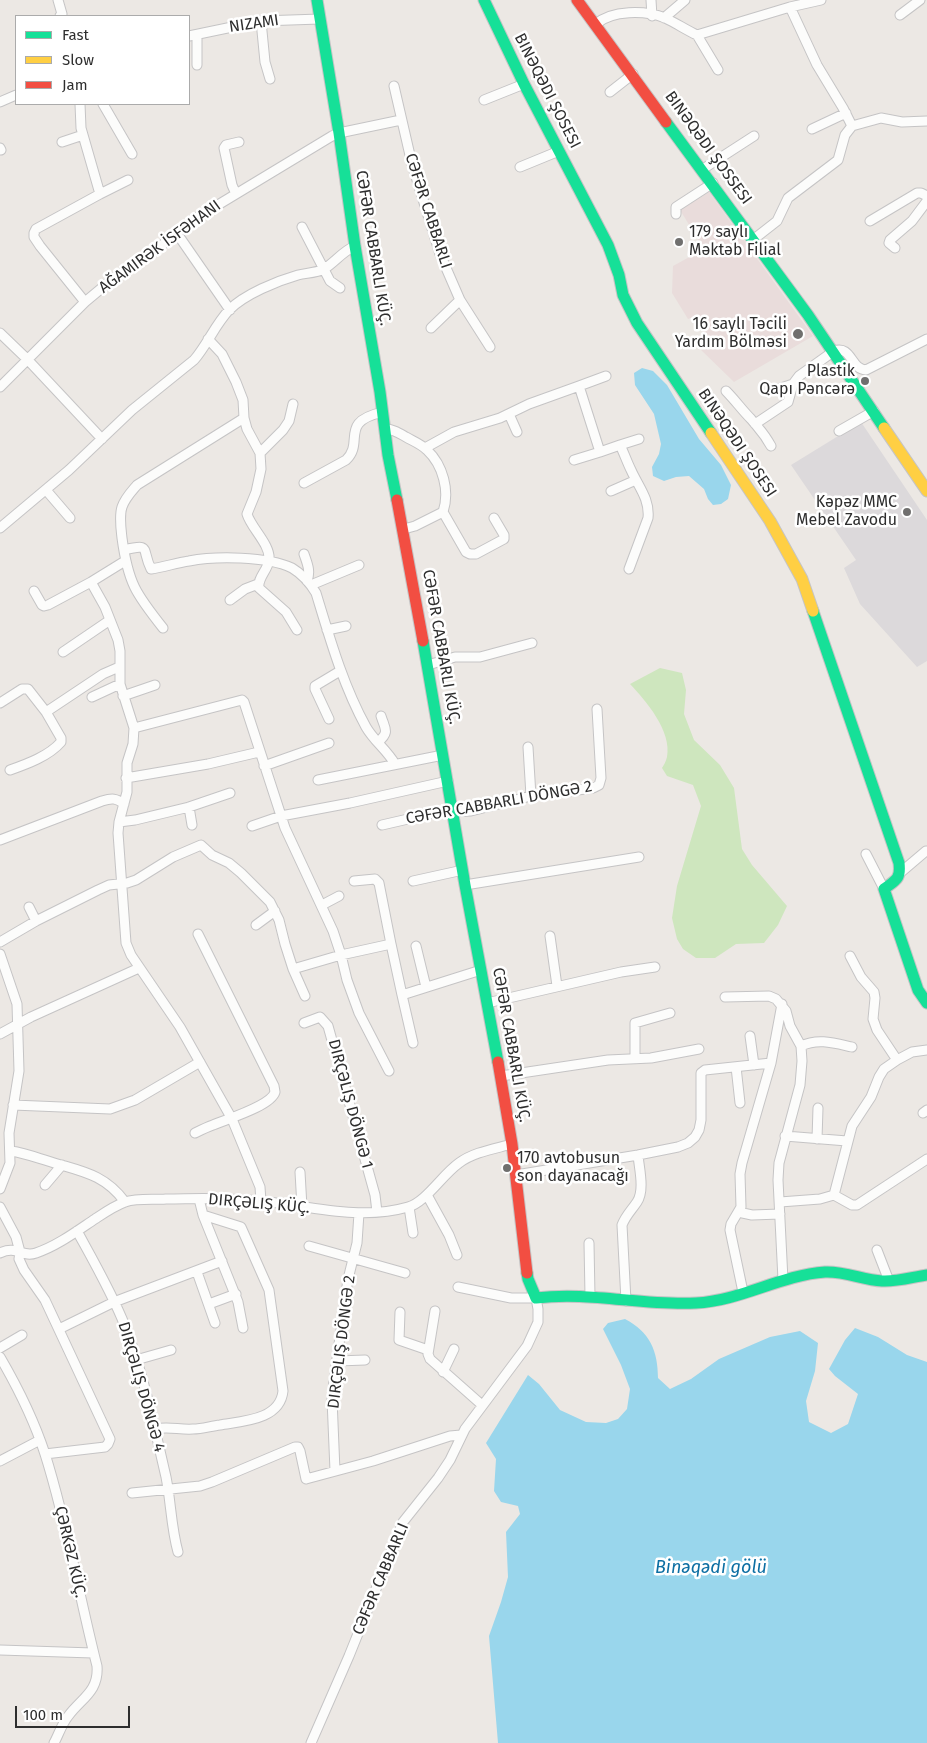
<!DOCTYPE html>
<html>
<head>
<meta charset="utf-8">
<style>
  body { margin:0 }
  #map { position:relative; width:927px; height:1743px; overflow:hidden; background:#ece8e4; font-family:"Fira Sans",sans-serif }
  canvas { display:block }
  .legend { position:absolute; left:15px; top:15px; width:175px; height:90px; box-sizing:border-box; background:#fff; border:1px solid #ababab; margin:0; padding:6px 9px; list-style:none; font-size:15px; color:#2e2e2e }
  .legend li { display:flex; align-items:center; gap:10px; height:25px }
  .legend b { width:25px; border:1px solid #ababab }
  .scale { position:absolute; left:15px; top:1706px; width:115px; height:22px; box-sizing:border-box; border:2px solid #2e2e2e; border-top:0; padding-left:6px; font-size:15px; line-height:18px; white-space:nowrap; color:#2e2e2e; -webkit-text-stroke:4px #fff; paint-order:stroke }
</style>
</head>
<body>
<div id="map">
<canvas width="927" height="1743"></canvas>
<ul class="legend">
<li><b style="height:6px;background:#16e098"></b>Fast</li>
<li><b style="height:6px;background:#ffcf43"></b>Slow</li>
<li><b style="height:6px;background:#f24e42"></b>Jam</li>
</ul>
<div class="scale">100 m</div>
</div>
<script>
const c = document.querySelector('canvas').getContext('2d');
c.lineJoin = 'round';
function fill(path, color) { c.fillStyle = color; c.fill(path, 'evenodd'); }
function strokePath(path, color, width, dash) { c.strokeStyle = color; c.lineWidth = width; c.lineCap = dash ? 'butt' : 'round'; c.setLineDash(dash || []); c.stroke(path); }
function write(font, color, halo, rows, align = 'center') {
  c.font = font + ' "Fira Sans",sans-serif'; c.lineWidth = 5; c.setLineDash([]); c.textBaseline = 'middle'; c.strokeStyle = halo; c.fillStyle = color; for (const [text, x, y, turn = 0] of rows) {
    c.save(); c.translate(x, y); c.rotate((+turn || 0) * Math.PI / 180); c.textAlign = isNaN(turn) ? turn : align; if (halo) c.strokeText(text, 0, 0); c.fillText(text, 0, 0); c.restore();
  }
}
fill(new Path2D(`
  M861,422L927,520V661L917,667L860,604L844,568L856,560L791,465Z`), '#dcd9db');
fill(new Path2D(`
  M709,192L813,336L734,382L699,348L709,338L691,318L688,319L672,293L673,266L704,249L680,210Z`), '#e9dcdb');
fill(new Path2D(`
  M660,668L682,673L686,690L684,714L694,740L720,765L734,788L742,849L752,865L787,906L778,925L764,943L736,944L715,958H696L683,949L677,939L672,918L677,886L701,806L693,785L667,776L662,768C664,765 666,761 667,757C672,731 646,701 630,684Z`), '#cee6be');
fill(new Path2D(`
  M642,368L653,371L667,385L699,439L721,465L731,485L728,499L721,504L713,505L708,499L704,489L689,476L676,477L664,481L653,476L652,467L659,454L661,444L654,414L635,385L634,373Z
  M625,1319C650,1332 658,1351 658,1378L670,1389L691,1379L719,1359L770,1337L800,1331L818,1343L815,1371L806,1401L809,1422L831,1433L848,1424L858,1394L835,1376L829,1369L845,1340L855,1328L878,1337L907,1355L927,1362V1743H498L489,1636L501,1602L508,1577L506,1532L520,1514L518,1506L501,1502L494,1491L496,1459L486,1443L528,1375L539,1384L560,1410L586,1422L606,1423L618,1419L627,1409L630,1389L621,1365L603,1329L608,1323Z`), '#99d6ec');
const street = new Path2D(`
  M58,0L62,14L60,16
  M651,0L652,16
  M790,7L817,65L843,108L852,126
  M900,15L920,0
  M664,18L685,0
  M261,21L265,62L270,79
  M596,24C612,10 645,10 665,18C676,23 686,30 697,35L790,7L821,0
  M197,35V65
  M697,35L718,70
  M189,36L261,21L320,19
  M394,86L412,164L440,254L460,300L490,347
  M610,92L633,74
  M484,100L524,84
  M0,102L16,95
  M80,104L81,128L100,194L36,229L34,233V237L40,246L85,302
  M103,104L132,154
  M812,129L846,113
  M62,142L83,135
  M0,148L1,150
  M520,167L559,151
  M703,169L754,136
  M100,194L128,180
  M236,194L232,185L224,148L226,145L239,142
  M676,214V207L713,183
  M870,221L917,193H921L927,196
  M302,227L330,281L340,288
  M176,232L230,310
  M754,239L777,221L788,198L838,160L845,135L852,126L881,118L902,122L927,121
  M895,248L889,243L890,240L912,221L927,201
  M431,328L460,300
  M0,333L27,359L102,439
  M208,339L222,354L236,382L243,400L244,418L247,429L260,453L261,469L256,492L247,514C251,528 271,545 269,560C268,570 257,578 259,588L286,612L297,630
  M579,386L606,376
  M0,387L85,302L115,277L146,258L193,220L332,136L339,133L401,120
  M778,389L793,384
  M726,391C735,400 742,410 751,419C760,430 764,433 771,446
  M509,414L517,432
  M755,424L788,402L793,384L799,376L834,351C852,345 850,369 866,370L927,339
  M385,429C393,429 399,433 406,437C413,441 421,444 427,450C443,465 450,491 443,512L466,552L470,554H476L504,539V535L494,518
  M839,431L874,411
  M620,445L639,439
  M425,448L454,432L500,418L529,404L579,386L600,452L620,445C624,453 627,462 631,470C638,486 650,499 648,518L629,569
  M260,453L283,430L289,421L293,404
  M574,460L600,452
  M304,483L346,460C365,442 338,422 383,412
  M46,490L70,518
  M611,491L636,480
  M0,528L69,470L132,410L194,360C207,345 215,325 229,310C245,294 277,281 298,275C306,273 316,273 324,269C335,262 343,251 355,246
  M404,529L415,526L443,512
  M124,550C152,543 141,549 151,569C164,567 176,563 189,561C215,556 267,556 292,568C302,574 310,583 316,593C330,639 343,685 366,727C374,741 387,750 395,764
  M304,554C307,563 311,571 307,581
  M91,582L105,607L118,640L120,651V684L134,728L133,744L127,763V792L119,822L118,833L126,943L131,955L180,1027L232,1119L260,1187L261,1201
  M311,585L359,565
  M34,591L42,605L44,606L48,605L91,582L125,561
  M230,600L245,589L258,584
  M163,628C136,594 128,583 122,538C121,529 119,516 122,507C125,498 131,492 137,485L244,418
  M327,630L346,626
  M63,652L110,620
  M428,665L455,657H480L532,643
  M123,696L155,685
  M92,697L120,684
  M0,703L22,689H28L46,712L61,738V742C49,756 27,764 10,770
  M46,712L103,674L119,667
  M329,719L315,689V686L340,671
  M134,728L242,700L244,702L285,828L333,931L341,955L347,980L359,1013L389,1071
  M378,742C390,732 385,729 381,716
  M528,747L531,796
  M264,766L329,743
  M126,778L208,764L259,752
  M318,780L443,755
  M189,807L192,825
  M119,822L135,820L189,807L230,793
  M382,825L434,813L471,811L531,796L593,788L599,785L601,778L597,709
  M252,826L281,816L350,803L448,781
  M0,840L102,801C112,798 116,798 124,804
  M866,854L884,889
  M900,873L926,851
  M354,881L375,879L379,883L391,944
  M413,881L463,870
  M465,885L639,857
  M322,905L339,896
  M29,907L36,921
  M256,925L275,911
  M550,936L557,986
  M0,942L36,921L98,890L109,885L127,883L136,880L173,857L201,845L212,855L229,863L241,873L270,902L279,920L285,944L293,969L341,955L391,944L402,995L481,970
  M416,946L426,987
  M0,954L17,1004L19,1071L9,1133L10,1163L0,1189
  M850,956L861,977L874,992L875,998L873,1019L877,1030L897,1060
  M293,969L305,996
  M402,995L413,1043
  M725,997L769,996L776,999L786,1011L790,1026L801,1046L802,1061L800,1085L779,1163L778,1180L783,1280
  M487,1003L621,972L655,967
  M304,1023L320,1017L328,1026L375,1195L377,1212
  M0,1034L31,1017L139,968
  M750,1036L754,1065
  M801,1046C818,1038 834,1043 852,1047
  M635,1058V1023L670,1013
  M771,1063L782,1004
  M736,1067L740,1103
  M501,1076L608,1060L651,1058L699,1049
  M13,1105L110,1109L135,1100L200,1062
  M923,1113L927,1110
  M195,1133C201,1130 207,1127 213,1125C227,1119 271,1106 275,1092L274,1086L198,934
  M785,1136L847,1141
  M817,1139L818,1108
  M11,1151C24,1153 35,1157 48,1161C79,1171 104,1173 125,1202
  M300,1172L302,1207
  M516,1175L638,1155L678,1147L688,1143L695,1137L699,1130L701,1120V1073L705,1070L771,1063L742,1163L740,1174L741,1207L731,1224L730,1230L743,1292
  M45,1185L62,1165
  M427,1195L449,1235L457,1255
  M834,1195L852,1205H857L927,1159
  M199,1199L203,1215L238,1302L243,1328
  M780,1202L820,1199L834,1195L852,1126L871,1097L879,1077L884,1069L897,1060L912,1052L927,1050
  M0,1207L16,1237L20,1252L19,1259L24,1270L45,1300L110,1439L108,1444L105,1447L45,1454
  M409,1207L413,1233
  M738,1212L752,1215L780,1214
  M77,1231C94,1262 112,1293 125,1326C144,1375 154,1426 166,1477C171,1502 171,1527 178,1552
  M589,1243L590,1296
  M309,1246L405,1273
  M877,1250L889,1281
  M0,1253C17,1245 22,1258 36,1253C57,1246 77,1231 95,1219C104,1213 114,1206 125,1202C137,1198 153,1200 166,1199C185,1199 204,1198 223,1199C236,1199 248,1200 261,1201C309,1206 360,1221 408,1207C426,1202 442,1175 459,1163C474,1152 494,1149 512,1144
  M197,1272L215,1323
  M626,1301L622,1225C626,1215 631,1211 637,1202C645,1190 639,1168 638,1155
  M209,1304L236,1294
  M435,1311L428,1354L430,1359L482,1405
  M400,1312L399,1340L428,1350
  M59,1329L114,1302L222,1261
  M0,1348L22,1335
  M0,1357C18,1388 34,1420 45,1454C67,1523 79,1596 97,1666C99,1691 82,1698 69,1715C62,1723 59,1734 54,1743
  M136,1360L171,1350
  M338,1361L365,1360
  M443,1372L454,1349
  M155,1429C168,1426 180,1430 193,1429C202,1429 211,1426 220,1425C243,1421 280,1420 283,1391L269,1290L241,1227L203,1215
  M0,1461L40,1440
  M335,1471L332,1399L334,1380L348,1279L357,1243L359,1213
  M132,1493L200,1486L212,1482L295,1447H298L300,1451L306,1479L373,1461L450,1436L461,1435
  M0,1650L93,1653
  M311,1743L349,1656L403,1522L438,1478L450,1460L465,1429L527,1346L538,1322V1309L536,1298H511L458,1287`);
const fast = new Path2D(`
  M317,0L339,133L355,246L380,392L388,455L397,500
  M484,0L524,84L608,245L619,275L623,295L637,323L711,433
  M666,122L808,315L884,428
  M813,611L899,863C901,879 896,880 884,889L918,990L927,1003
  M423,641L465,885L498,1062
  M527,1273L528,1279L536,1298C589,1291 642,1306 696,1303C740,1301 781,1275 825,1272C845,1271 863,1280 882,1281C896,1282 913,1277 927,1275`);
const slow = new Path2D(`
  M884,428L927,491
  M711,433L770,521L802,579L813,611`);
const jam = new Path2D(`
  M577,0L666,122
  M397,500L423,641
  M498,1062L512,1144L527,1273`);
strokePath(street, '#c5c4c5', 11);
strokePath(fast, '#c5c4c5', 13);
strokePath(slow, '#c5c4c5', 13);
strokePath(jam, '#c5c4c5', 13);
strokePath(street, '#fcfcfb', 9);
strokePath(fast, '#16e098', 11);
strokePath(slow, '#ffcf43', 11);
strokePath(jam, '#f24e42', 11);
for (const [x, y, r, color] of [
  [679,242,5,"#706f6e"],
  [798,334,6,"#706f6e"],
  [865,381,5,"#706f6e"],
  [907,512,5,"#706f6e"],
  [507,1168,5,"#706f6e"]
]) { const dot = new Path2D(); dot.arc(x, y, r, 0, 2 * Math.PI); c.fillStyle = color; c.fill(dot); strokePath(dot, '#fff', 2); }
write('16px', '#2e2e2e', '#fff', [
  ["NIZAMI",254,24,-8],
  ["BINƏQƏDI ŞOSESI",547,91,63],
  ["BINƏQƏDI ŞOSSESI",708,148,54],
  ["CƏFƏR CABBARLI",428,211,72],
  ["AĞAMIRƏK İSFƏHANI",160,247,-36],
  ["CƏFƏR CABBARLI KÜÇ.",373,248,81],
  ["BINƏQƏDI ŞOSESI",737,443,56],
  ["CƏFƏR CABBARLI KÜÇ.",441,647,80],
  ["CƏFƏR CABBARLI DÖNGƏ 2",499,803,-10],
  ["CƏFƏR CABBARLI KÜÇ.",511,1045,80],
  ["DIRÇƏLIŞ DÖNGƏ 1",350,1104,75],
  ["DIRÇƏLIŞ KÜÇ.",259,1204,5],
  ["DIRÇƏLIŞ DÖNGƏ 2",342,1342,-83],
  ["DIRÇƏLIŞ DÖNGƏ 4",141,1387,74],
  ["ÇƏRKƏZ KÜÇ.",70,1552,77],
  ["CƏFƏR CABBARLI",381,1579,-67]
]);
write('16px', '#2e2e2e', '#fff', [
  ["179 saylı",689,233,"left"],
  ["Məktəb Filial",689,251,"left"],
  ["16 saylı Təcili",787,325],
  ["Yardım Bölməsi",787,343],
  ["Plastik",855,372],
  ["Qapı Pəncərə",855,390],
  ["Kəpəz MMC",897,503],
  ["Mebel Zavodu",897,521],
  ["170 avtobusun",517,1159,"left"],
  ["son dayanacağı",517,1177,"left"]
], 'right');
write('italic 18px', '#0d6fa3', '#fff', [
  ["Binəqədi gölü",711,1568]
]);
</script>
</body>
</html>
